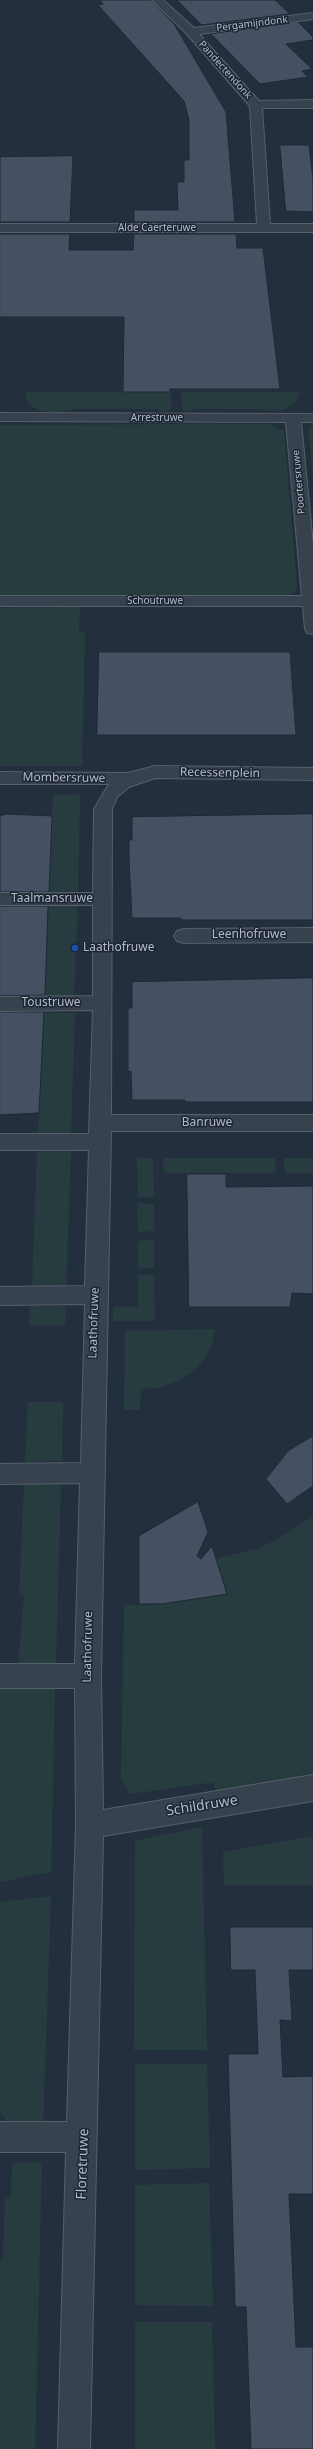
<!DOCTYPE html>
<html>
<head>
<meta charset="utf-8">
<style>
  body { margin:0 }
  canvas { display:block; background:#242f3e }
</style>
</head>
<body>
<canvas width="313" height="2449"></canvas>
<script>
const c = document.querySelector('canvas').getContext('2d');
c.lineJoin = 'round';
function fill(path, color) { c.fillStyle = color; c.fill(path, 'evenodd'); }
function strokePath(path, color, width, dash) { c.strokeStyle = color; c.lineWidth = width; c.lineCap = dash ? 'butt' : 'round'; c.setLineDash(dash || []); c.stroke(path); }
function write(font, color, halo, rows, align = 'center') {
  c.font = font + ' "Noto Sans",sans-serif'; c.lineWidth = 3; c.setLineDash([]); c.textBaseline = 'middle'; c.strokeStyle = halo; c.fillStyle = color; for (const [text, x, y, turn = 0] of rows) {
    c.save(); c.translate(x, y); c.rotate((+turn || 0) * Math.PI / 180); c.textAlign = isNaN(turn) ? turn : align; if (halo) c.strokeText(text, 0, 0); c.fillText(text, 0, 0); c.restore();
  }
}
fill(new Path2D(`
  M26,392H171V409L166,412L156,409H73C59,414 24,415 26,392Z
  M181,392H300C297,411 272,413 258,409H195L187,412L182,409Z
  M267,424L275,426L278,430H284L297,588L294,593L281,596L0,597V425Z
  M313,425V480L308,429Z
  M80,607L79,632L85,633L82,766H0V608Z
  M53,795H80L78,891L49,892Z
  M49,906H78L74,996H44Z
  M44,1013H75L71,1133H38Z
  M71,1151L66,1287H32L37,1152Z
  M137,1158H153L154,1197H138Z
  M163,1158H275L276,1173H164Z
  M284,1158H313V1173H285Z
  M137,1203L154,1204V1231L138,1232Z
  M154,1240V1268L138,1269V1241Z
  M138,1275H154L155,1321H113V1307H138Z
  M30,1306H66L65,1325L29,1326Z
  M214,1329C213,1367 175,1389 141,1389L140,1410H124L125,1331Z
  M28,1402H63L62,1461L25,1462Z
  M24,1483H61L56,1664H18L24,1595H19Z
  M313,1516V1779L216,1795L214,1782L130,1794L121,1778L124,1605L162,1604L227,1594L216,1558L257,1549L276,1540Z
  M0,1689H55L51,1872L0,1882Z
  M202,1827L207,2050H134L135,1841Z
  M313,1836V1885H224L223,1852Z
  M51,1896L43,2126L13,2127L1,2114L0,2108V1902Z
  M135,2064H207L210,2168L138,2170L135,2168Z
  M42,2162L35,2449H0V2260L3,2259L5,2198L11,2197L12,2163Z
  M209,2183L213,2306L135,2305V2185Z
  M135,2322H212L215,2449H135Z`), '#263c3f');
const building = new Path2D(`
  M99,0H151L174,24L226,112L235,222H134V210H178L177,182H184V160H189V120L184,101L98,5L103,4Z
  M177,0H275L290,14L202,25Z
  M298,22L313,37V40L286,44L312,69L302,71L308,77L260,84L211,34Z
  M280,145H309L313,179V212L286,211Z
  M73,156L70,222H0V157Z
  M0,234H70L69,250H133L134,234H236L237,248H263L280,389H170V392H123L124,317H0Z
  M99,652H290L296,735H97Z
  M7,814L52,816L49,892H0V816Z
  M313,814V920H181V918H132L129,859V840H132V817Z
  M0,906H48L45,995L0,996Z
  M313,978V1102H185V1100H132L131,1071L128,1072V1008H132V982Z
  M0,1012H44L39,1113L0,1115Z
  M187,1174H226V1187L313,1186V1294L292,1293L290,1307H189Z
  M313,1436V1486L287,1504L266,1479L288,1451Z
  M198,1502L208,1532L197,1556L201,1559L212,1546L227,1594L162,1604H139V1536Z
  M230,1927H313V1970H289L292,2021L280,2020L283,2077L313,2076V2194H289L296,2347H313V2449H251L246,2307H235L228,2054H258L256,1997L255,1970H231Z`);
fill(building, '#455162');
strokePath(building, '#1f2835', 1);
const minor = new Path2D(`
  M152,0H163L194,28L313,13V19L199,34L259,101L313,100V108H262L270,224H313V232H0V224H257L250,106L187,34Z
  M0,413L313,414V422H301L313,545V634L307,633L305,629L303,606H0V596H302L286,422L0,421Z
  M155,766L313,768V780L155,778L129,787L117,797L112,809L111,1115H313V1131H111L101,1676L103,1810L313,1775V1801L103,1836L90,2449H58L66,2152H0V2122H67L76,1825L75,1688H0V1664H75L80,1483L0,1484V1464L81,1463L85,1304L0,1305V1287L85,1286L89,1150H0V1134H89L93,1010L0,1011V997L93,996V905H0V893H93L94,809L109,784H0V772L128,773Z
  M313,928V942L184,943L177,941L174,936L177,931L184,929Z`);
strokePath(minor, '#565f6c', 2);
fill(minor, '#38414e');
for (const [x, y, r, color] of [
  [75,948,4,"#1a4fb4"]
]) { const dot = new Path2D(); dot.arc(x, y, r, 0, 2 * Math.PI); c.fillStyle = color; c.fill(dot); strokePath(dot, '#1d2633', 1.5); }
write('10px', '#b4bcc9', '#1d2633', [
  ["Pergamijndonk",252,24,-7],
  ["Pandectendonk",225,70,48],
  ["Alde Caerteruwe",157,228],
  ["Arrestruwe",157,418],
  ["Poortersruwe",299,482,-95],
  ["Schoutruwe",155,601]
]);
write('12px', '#b4bcc9', '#1d2633', [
  ["Recessenplein",220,773,1],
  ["Mombersruwe",64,778,1],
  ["Taalmansruwe",52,899],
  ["Leenhofruwe",249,935],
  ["Toustruwe",51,1003],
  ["Banruwe",207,1123],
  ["Laathofruwe",94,1323,-88],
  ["Laathofruwe",88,1647,-89]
]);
write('12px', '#b4bcc9', '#1d2633', [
  ["Laathofruwe",83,948]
], 'left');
write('14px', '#b4bcc9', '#1d2633', [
  ["Schildruwe",202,1806,-9],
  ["Floretruwe",83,2164,-88]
]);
</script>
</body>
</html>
